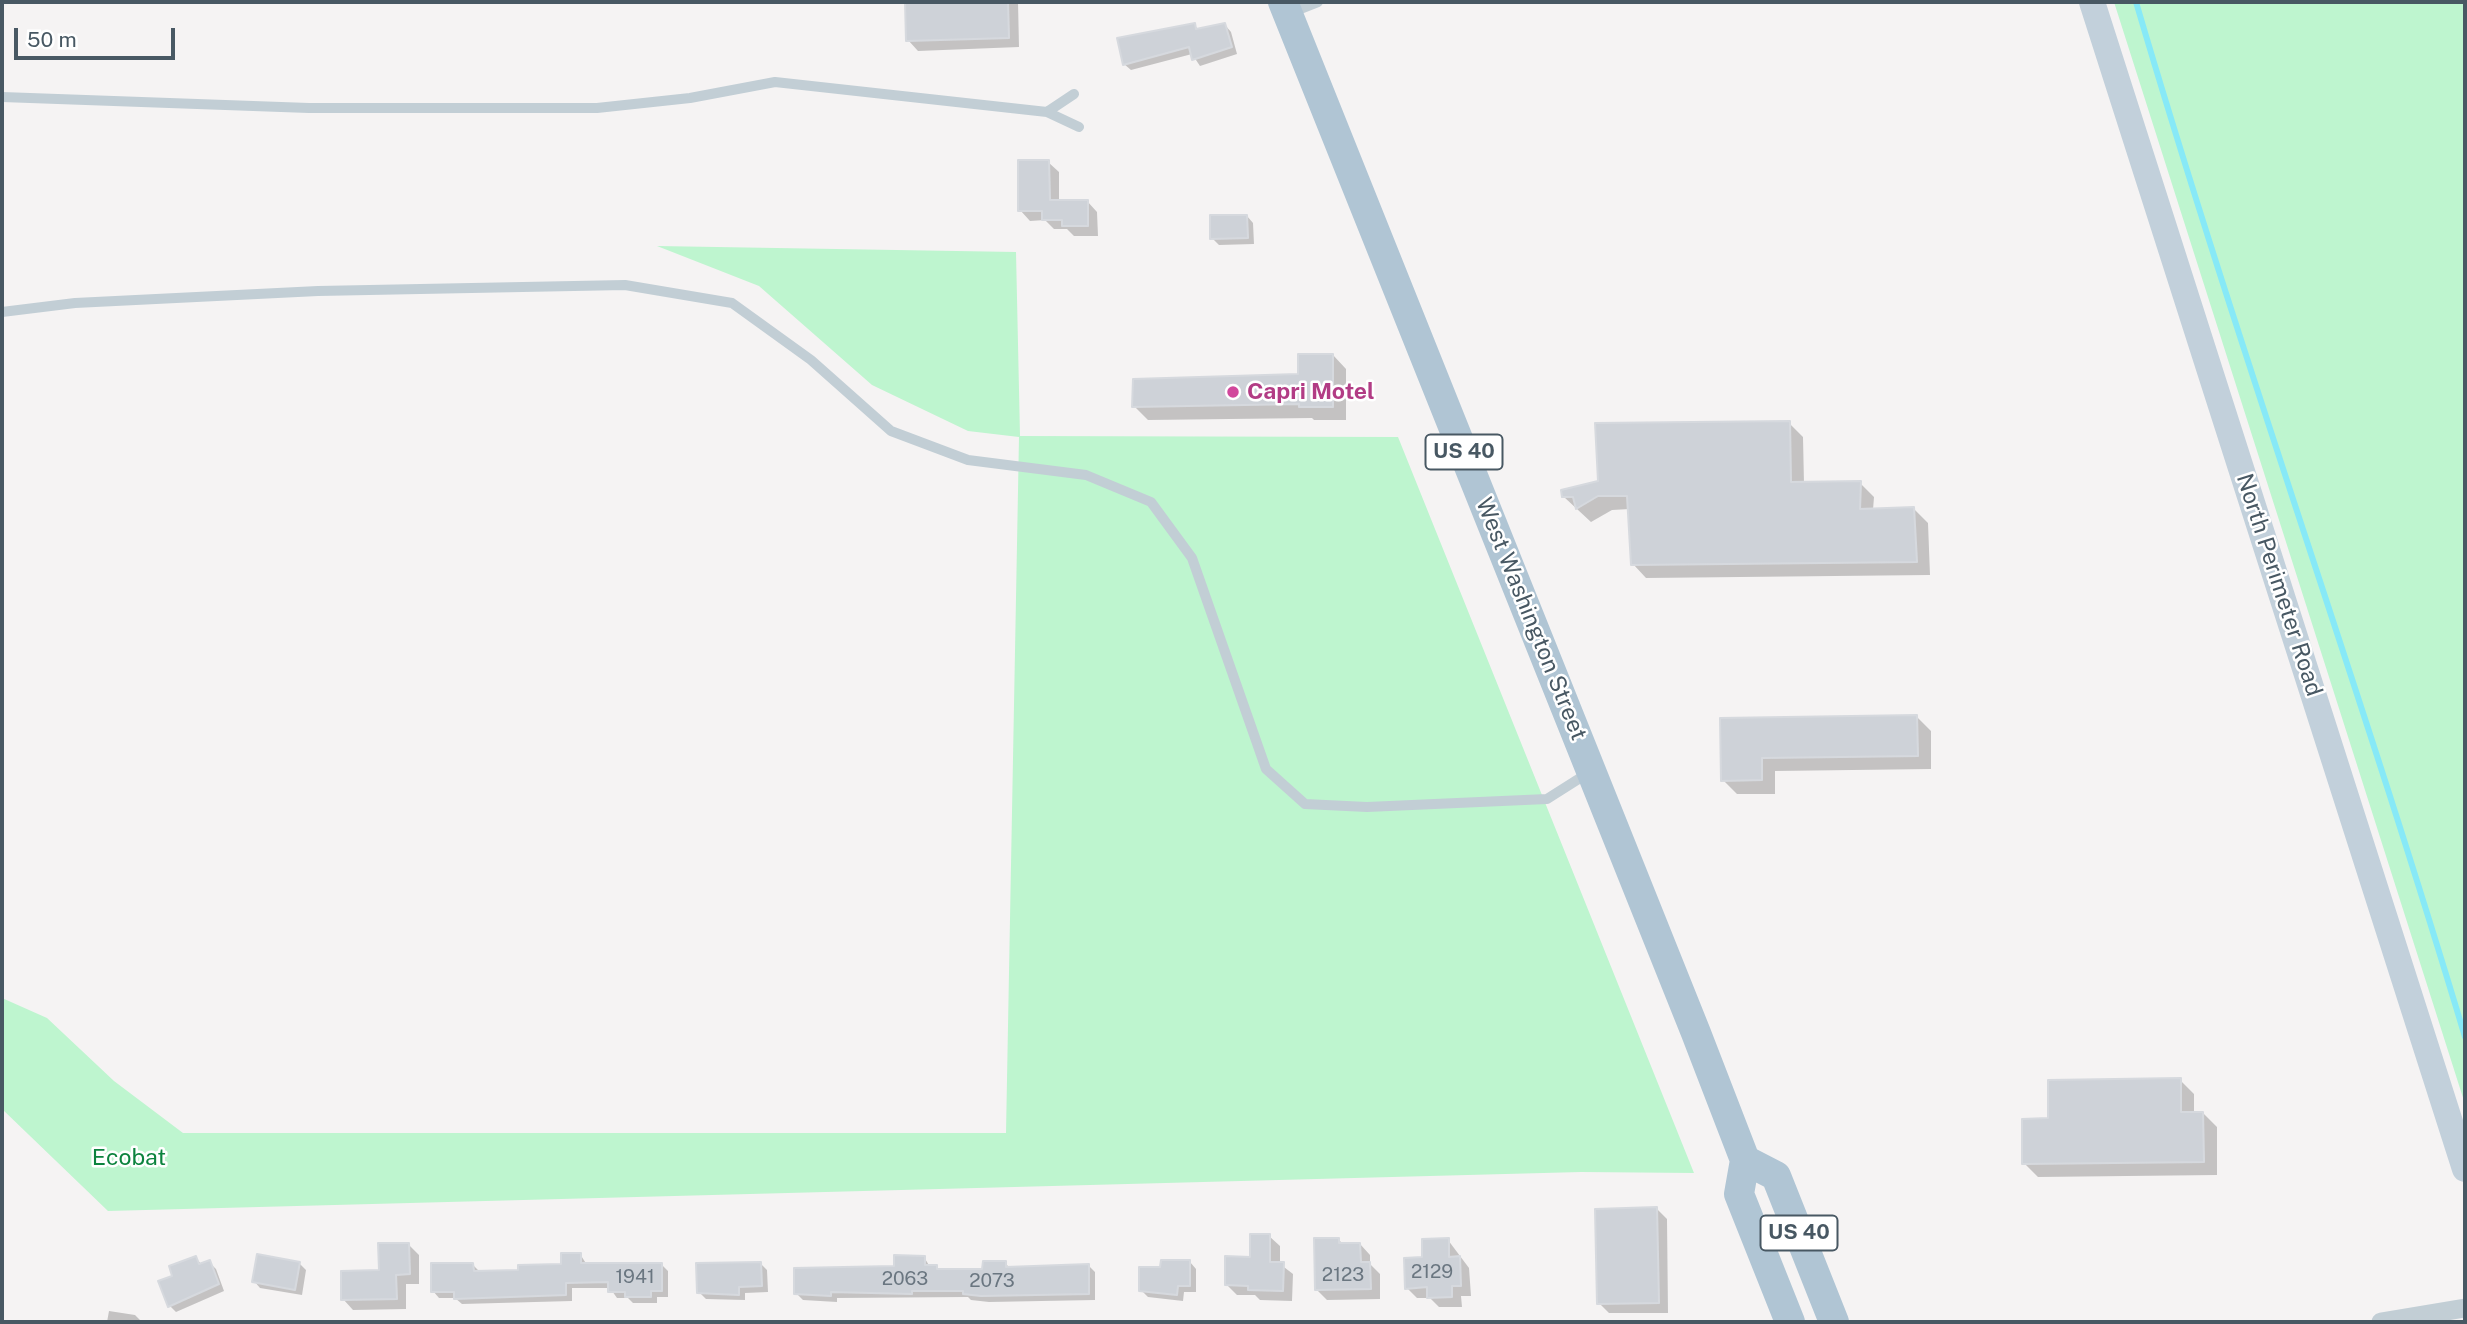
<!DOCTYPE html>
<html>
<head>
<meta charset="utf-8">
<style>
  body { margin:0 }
  #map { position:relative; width:2467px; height:1324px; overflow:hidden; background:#f5f3f3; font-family:"Public Sans",sans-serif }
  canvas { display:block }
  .frame { position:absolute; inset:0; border:4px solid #485863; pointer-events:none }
  .scale { position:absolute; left:14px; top:28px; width:161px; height:32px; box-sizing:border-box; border:4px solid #485863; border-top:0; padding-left:9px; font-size:21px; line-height:24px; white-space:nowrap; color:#485863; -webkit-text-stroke:5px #fff; paint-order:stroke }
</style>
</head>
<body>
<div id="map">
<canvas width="2467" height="1324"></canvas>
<div class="frame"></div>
<div class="scale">50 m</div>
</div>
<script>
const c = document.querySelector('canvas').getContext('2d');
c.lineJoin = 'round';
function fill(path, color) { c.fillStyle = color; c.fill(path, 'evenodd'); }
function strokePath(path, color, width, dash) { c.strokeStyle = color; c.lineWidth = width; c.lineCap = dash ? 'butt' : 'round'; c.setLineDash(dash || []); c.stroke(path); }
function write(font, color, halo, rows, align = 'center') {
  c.font = font + ' "Public Sans",sans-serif'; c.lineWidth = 5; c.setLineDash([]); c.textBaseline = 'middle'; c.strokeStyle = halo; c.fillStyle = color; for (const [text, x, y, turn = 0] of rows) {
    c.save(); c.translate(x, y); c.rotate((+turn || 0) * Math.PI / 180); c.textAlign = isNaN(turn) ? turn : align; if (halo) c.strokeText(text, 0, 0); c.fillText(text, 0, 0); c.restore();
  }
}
fill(new Path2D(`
  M2114,2H2465V1104Z
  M657,246L1016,252L1020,436L1398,437L1694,1173L1581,1172L108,1211L2,1109V998L47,1018L114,1081L183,1133H1006L1019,437L968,431L872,385L759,286Z`), '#bef5cf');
fill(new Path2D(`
  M907,2H1018L1019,47L918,51L908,40Z
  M1194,25L1199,30L1225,25L1231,32L1237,54L1200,66L1192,54L1131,70L1124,64Z
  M1048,162L1059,172V202L1087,201L1097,212L1098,236H1074L1067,229H1054L1045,220L1030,221L1020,210Z
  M1247,216L1253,223L1254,244L1219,245L1212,238Z
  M1333,355L1346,369V420H1314L1312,418L1148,420L1134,406L1300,376Z
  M1789,423L1803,437L1804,484L1860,483L1874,497L1873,510L1914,509L1928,523L1930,575L1646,578L1633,564L1630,509L1612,510L1591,522L1564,497L1599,482Z
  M1917,717L1931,731V769L1775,771V794H1737L1723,780L1722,720Z
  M2180,1080L2194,1094V1114L2203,1113L2217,1127V1175L2038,1177L2024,1163L2050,1120Z
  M1657,1209L1667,1219L1668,1313H1609L1599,1303Z
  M1269,1236L1280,1246V1264L1293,1274L1292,1301L1260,1300L1255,1295H1237L1227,1285Z
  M1338,1239L1344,1245L1360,1244L1370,1255V1264L1380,1274V1299L1327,1300L1316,1289Z
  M1448,1240L1469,1268L1471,1296H1461L1462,1307H1439L1430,1298H1417L1407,1288L1424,1258Z
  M409,1245L419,1255V1284H406V1309L353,1310L343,1299L381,1272Z
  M580,1254L587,1265L661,1264L668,1271V1297H657V1303H633L628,1298H617L610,1288H572V1301L462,1304L455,1298H439L433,1291L473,1265L479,1271L520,1272L563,1266Z
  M924,1257L930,1267L940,1270L984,1271L1005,1263L1011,1269L1089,1266L1095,1272V1300L989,1302L971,1300L968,1297L837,1298V1302L803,1300L796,1293L896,1268Z
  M196,1258L202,1265L209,1262L216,1269L224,1291L176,1312L170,1306L174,1277Z
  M1190,1262L1196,1269V1292H1184L1183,1301L1148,1297L1141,1290L1162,1269Z
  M299,1263L306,1270L302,1295L260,1288L254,1281Z
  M761,1264L767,1270L768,1292L745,1293V1300L706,1299L699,1292Z
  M109,1311L135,1315L142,1322H107Z`), '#0003');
strokePath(new Path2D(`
  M2136,2C2238,349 2361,690 2465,1037`), '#87e9f7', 6);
const building = new Path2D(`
  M905,2H1008L1009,38L906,41Z
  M1195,23L1196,29L1225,23L1232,47L1192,60L1189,47L1123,65L1117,38Z
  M1018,160H1049L1050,200H1088V226H1062V220H1042V211H1018Z
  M1210,215H1247L1248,238L1210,239Z
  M1298,354H1333V407H1299V404L1132,407L1133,379L1298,374Z
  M1790,421L1791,482L1861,481L1860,509L1914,507L1917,562L1631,565L1627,496H1598L1576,509L1573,497H1562L1561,490L1598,481L1595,423Z
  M1917,715L1918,756L1762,758V780L1721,781L1720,718Z
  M2181,1078V1112H2203L2204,1162L2022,1164V1119L2048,1118V1080Z
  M1657,1207L1659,1303L1597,1304L1595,1209Z
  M1250,1234H1270V1262H1284L1283,1291L1248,1290V1286L1225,1285V1256L1250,1257Z
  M1314,1238H1339V1243H1360L1361,1262H1370L1371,1289L1315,1290Z
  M1449,1238V1257L1460,1256L1461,1286H1452V1297L1427,1298V1287L1405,1289L1404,1258L1422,1257V1239Z
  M378,1243H409L410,1274L396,1275L397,1299L341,1300V1271L379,1270Z
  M561,1253H581V1263H662V1291H651V1297H625V1292H608V1282L566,1283V1295L454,1299V1292H431V1263H473L474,1271L518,1270V1265L561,1264Z
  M257,1254L300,1262L295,1290L252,1282Z
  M894,1255L925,1256V1265H937V1269H982L983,1261H1006V1267L1089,1264V1294L981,1296L963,1294V1291H912V1294L831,1292V1296L794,1294V1268L894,1266Z
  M196,1256L199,1264L210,1260L219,1284L168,1307L158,1281L172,1276L169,1266Z
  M1161,1260H1190V1286H1178L1177,1295L1139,1291V1267H1160Z
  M761,1262L762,1286L739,1287V1295L697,1293L696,1263Z`);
fill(building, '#ced2d8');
strokePath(building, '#d6d9de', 2);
strokePath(new Path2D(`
  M1290,13L1318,2
  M1074,94L1047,112L1079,127
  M2,97L309,108H597L690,98L775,82L1047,112
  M2,312L75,303L318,291L625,285L732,303L811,360L891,431L968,460L1086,475L1151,502L1192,558L1266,769L1305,804L1367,807L1547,799L1588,773`), '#c2ced5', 10);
strokePath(new Path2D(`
  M2381,1322L2465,1308`), '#c2ced5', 19);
strokePath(new Path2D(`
  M2092,2L2465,1169`), '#c2d0db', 26);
strokePath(new Path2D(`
  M1283,2L1696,1033L1745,1160L1739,1194L1790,1322
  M1745,1160L1776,1176L1834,1322`), '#b0c5d4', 30);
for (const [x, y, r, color] of [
  [1233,392,7,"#d1479c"]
]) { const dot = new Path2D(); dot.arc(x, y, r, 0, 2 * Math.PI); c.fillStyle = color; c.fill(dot); strokePath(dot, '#fff', 2.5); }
write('19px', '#6a7680', null, [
  ["2129",1432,1272],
  ["2123",1343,1275],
  ["1941",635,1277],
  ["2063",905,1279],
  ["2073",992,1281]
]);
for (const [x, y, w] of [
  [1464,452,77],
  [1799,1233,77]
]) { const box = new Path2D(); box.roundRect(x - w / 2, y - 17.5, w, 35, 5); c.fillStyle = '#fff'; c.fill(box); strokePath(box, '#485863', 2); }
write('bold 21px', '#485863', null, [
  ["US 40",1464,452],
  ["US 40",1799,1233]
]);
write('bold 23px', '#b23c85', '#fff', [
  ["Capri Motel",1247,392]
], 'left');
write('23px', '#485863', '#fff', [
  ["North Perimeter Road",2279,585,72],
  ["West Washington Street",1531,619,68]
]);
write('23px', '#0c833e', '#fff', [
  ["Ecobat",129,1158]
]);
</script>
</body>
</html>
